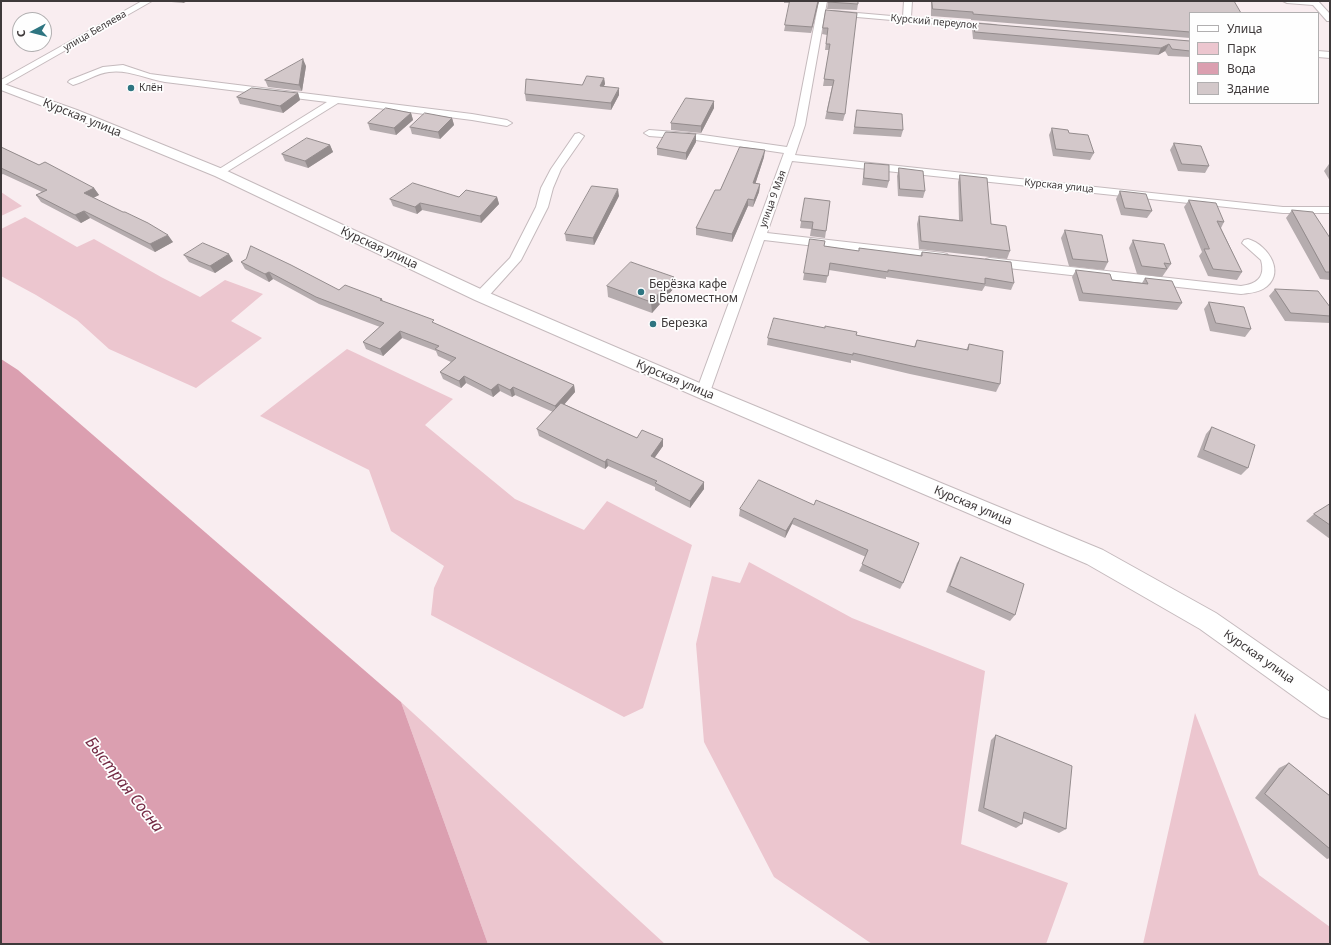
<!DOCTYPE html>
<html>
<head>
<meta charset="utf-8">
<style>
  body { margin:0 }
  #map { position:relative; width:1331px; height:945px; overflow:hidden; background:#f9edf0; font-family:"Noto Sans",sans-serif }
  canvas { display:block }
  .frame { position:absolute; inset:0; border:2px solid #3e393a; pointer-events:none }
  .legend { position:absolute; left:1189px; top:12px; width:130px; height:92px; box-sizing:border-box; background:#fefefe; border:1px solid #b1afb0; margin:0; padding:5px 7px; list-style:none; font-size:12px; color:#3e393a }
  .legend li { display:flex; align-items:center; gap:8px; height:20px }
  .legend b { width:20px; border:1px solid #b1afb0 }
  .north { position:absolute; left:12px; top:12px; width:40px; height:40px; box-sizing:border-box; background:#fefefe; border:1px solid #b1afb0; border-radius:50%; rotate:263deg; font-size:11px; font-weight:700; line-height:16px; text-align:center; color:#3e393a }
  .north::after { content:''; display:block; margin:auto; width:14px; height:18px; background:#2e7581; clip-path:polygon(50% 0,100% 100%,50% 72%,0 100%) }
</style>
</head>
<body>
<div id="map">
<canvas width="1331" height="945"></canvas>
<div class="frame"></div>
<ul class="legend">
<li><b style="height:5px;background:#fff"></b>Улица</li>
<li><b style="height:11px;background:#ecc6cf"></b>Парк</li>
<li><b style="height:11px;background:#db9fb0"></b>Вода</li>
<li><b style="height:11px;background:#d3c8ca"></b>Здание</li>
</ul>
<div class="north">С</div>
</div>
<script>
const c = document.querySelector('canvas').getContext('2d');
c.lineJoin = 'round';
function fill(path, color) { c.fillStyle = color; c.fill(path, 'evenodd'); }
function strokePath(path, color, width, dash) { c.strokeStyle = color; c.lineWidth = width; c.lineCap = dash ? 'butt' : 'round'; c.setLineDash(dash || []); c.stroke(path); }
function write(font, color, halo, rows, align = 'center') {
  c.font = font + ' "Noto Sans",sans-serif'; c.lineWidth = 3.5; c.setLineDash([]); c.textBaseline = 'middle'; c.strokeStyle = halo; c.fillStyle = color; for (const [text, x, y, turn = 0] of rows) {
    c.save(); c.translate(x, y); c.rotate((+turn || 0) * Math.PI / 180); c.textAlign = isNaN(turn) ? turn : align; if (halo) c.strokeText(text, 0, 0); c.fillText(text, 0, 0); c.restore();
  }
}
fill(new Path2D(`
  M1,192L22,206L1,216Z
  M25,217L77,247L94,239L161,277L200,297L225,280L263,294L231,321L262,338L196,388L109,349L77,320L36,295L1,276V229Z
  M347,349L453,399L425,425L515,499L584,530L607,501L692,545L643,708L624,717L431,615L434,588L444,566L391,531L369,470L260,416Z
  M749,562L852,618L985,671L961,844L1068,883L1046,944H872L774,877L704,742L696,644L712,576L740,583Z
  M401,702L665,944H488Z
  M1195,713L1259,875L1330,927V944H1143Z`), '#ecc6cf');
fill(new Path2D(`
  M1,359L18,370L401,702L488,944H1Z`), '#db9fb0');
const minor = new Path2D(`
  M142,1H152L1,87V80Z
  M819,1H827L805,125L795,155L1283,207H1330V213H1283L792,161L767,233L943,253L947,254L949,257L947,260L943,261L764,240L710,392L708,396L703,397L698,396L696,392L784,153L689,139L649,136L644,133L649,130L689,133L787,147L795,125Z
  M904,1H912L911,17L995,25L999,27L995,29L834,15L830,13L834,11L903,17Z
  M1283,1H1318L1330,14V21H1327L1313,5L1287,3Z
  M1318,51L1330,52V58L1318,57Z
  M123,65L150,74L165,76L472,114L507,120L512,123L507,126L472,120L338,103L220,176L215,173L216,171L327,102L165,82C147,79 127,69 109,72C97,73 85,82 73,85L68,82L70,80L103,67Z
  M579,133L584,136L561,169L553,188L548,207L521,260L486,299L481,300L476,299L475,296L476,293L510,258L536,207L541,188L551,169L575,134Z
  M1248,239C1269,245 1287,275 1263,289C1256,293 1248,293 1241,294L990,266L986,265L984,262L986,259L990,258L1241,286C1256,284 1266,278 1261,260L1242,243L1244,240Z`);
const tertiary = new Path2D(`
  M1,83L77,110L225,170L487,292L709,387L1103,550L1216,613L1330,692V719L1321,716L1200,629L1087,564L697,397L475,300L215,176L69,116L1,90Z`);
strokePath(minor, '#c5babd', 2);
strokePath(tertiary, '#c5babd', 2);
fill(minor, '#fff');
fill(tertiary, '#fff');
fill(new Path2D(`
  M160,1H188L183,3Z
  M784,1H819L811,33L784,31L790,3H784Z
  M828,1L858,4L857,10L827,9Z
  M931,1H1234L1190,13V38L971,20V19L931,16Z
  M826,10L845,114L843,121L825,119L832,86H823L829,50H825L827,35L822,34Z
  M974,23L1190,41V57L1168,56L1165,51L1158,55L973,39L972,29Z
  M306,66L302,91L268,87L265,80Z
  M604,78L605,84L604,86L619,95L611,110L526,101L525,94L582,85Z
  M298,93L300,100L283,113L240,104L237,97Z
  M714,101V108L701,133L671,130V123Z
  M857,110L903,130L901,137L853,134Z
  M411,113L413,120L396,135L370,130L368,123Z
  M452,118L454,125L440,139L412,134L410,127Z
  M1052,128L1069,133L1094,153L1090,160L1053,156L1049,135Z
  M696,142L686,160L657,155V148Z
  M1174,143L1209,166L1205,173L1178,171L1170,150Z
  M330,145L333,152L308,168L285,161L282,154Z
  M1,147L39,165L94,188L99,195L93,198L173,242L155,252L90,218L81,223L41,202L36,195L42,192L3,174L1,175Z
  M764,157L755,184H760L759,192L753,207L748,206L732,242L696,235V228L720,190Z
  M865,163L889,181L887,188L862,185L864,170Z
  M1329,164H1330V181L1324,171Z
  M899,168L925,191L923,198L898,196L897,176Z
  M960,175L991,224L1010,251L1007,259L919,249L917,224L919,216L959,220L958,182Z
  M1120,191L1152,211L1147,218L1121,215L1116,199Z
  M619,196L594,245L566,241L565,234Z
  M497,197L499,204L481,223L422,210L417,214L393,206L390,199Z
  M805,198L826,231L825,238L810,236L811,229L800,228Z
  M1189,200L1224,222L1221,228L1242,272L1237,280L1208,276L1199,256L1202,252L1184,207Z
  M1292,210L1330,238V280L1320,279L1286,218Z
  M1065,230L1108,262L1104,270L1069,266L1061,238Z
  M810,239L824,246L858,251L920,256L922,252L1014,283L1011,290L985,286L982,291L886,277V279L829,270L826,283L803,280Z
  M1133,240L1171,264L1162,277L1137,274L1129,248Z
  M184,255L233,261L215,273L189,262Z
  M241,262L339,290L382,299L383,301L435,324L574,385L575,392L564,404L637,438L663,439V446L654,458L704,489L690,508L655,490V487L608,466L605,469L539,436L537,429L553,412L515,395L512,397L500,391L493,397L466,383L461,388L443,379L440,372L451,362L438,356L436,351L402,338L383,356L366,349L363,342L380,327L319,304L273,279L269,282L245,269Z
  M1076,270L1112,280L1142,283L1145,278L1182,303L1177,310L1079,301L1072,277Z
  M674,277V288L652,313L608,297L607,286Z
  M1275,289L1330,307V323L1285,321L1269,296Z
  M1209,302L1251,329L1245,337L1210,331L1204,309Z
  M856,335L914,347L917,340L966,350L969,344L1000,384L996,392L910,374L851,360V363L767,345L768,338Z
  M1212,427L1248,468L1241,475L1197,457L1206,434Z
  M1330,504V539L1306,521L1314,514Z
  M814,505L919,543L903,583L900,589L859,571L866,557L792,524L785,538L739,516L740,509Z
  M961,557L1015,615L1010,621L946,592L957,563Z
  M996,735L1066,829L1059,833L1023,818L1022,824L1016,828L978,811L991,740Z
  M1289,763L1330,796V858L1327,859L1255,798L1279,768Z`), '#b5acae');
fill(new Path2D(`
  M182,1H188L183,3Z
  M818,1H819L811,33L812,27Z
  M1169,44L1165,51L1158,55L1161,48Z
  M303,59L306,66L302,91L299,85Z
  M604,78L605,84L600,92V86Z
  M619,88V95L611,110V103Z
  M298,93L300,100L283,113L280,106Z
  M714,101V108L701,133V126Z
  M411,113L413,120L396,135L394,128Z
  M452,118L454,125L440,139L438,132Z
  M696,134V142L686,160V153Z
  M330,145L333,152L308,168L305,161Z
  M765,150L764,157L753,191V183Z
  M760,184L759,192L753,207L754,200Z
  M94,188L99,195L89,200L84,193Z
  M618,189L619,196L594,245L593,238Z
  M497,197L499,204L481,223L480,216Z
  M748,199V206L732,242V234Z
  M420,203L422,210L417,214L415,207Z
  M84,211L90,218L81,223L75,215Z
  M168,235L173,242L155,252L150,244Z
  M229,254L233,261L215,273L210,266Z
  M269,272L273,279L269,282L265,274Z
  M674,277V288L652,313L651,302Z
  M400,331L402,338L383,356L380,349Z
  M464,376L466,383L461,388L459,381Z
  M498,384L500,391L493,397L491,390Z
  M574,385L575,392L557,413L555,406Z
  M513,387L515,395L512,397L510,390Z
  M663,439V446L651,463V456Z
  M607,459L608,466L605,469V462Z
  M704,482V489L690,508V501Z
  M794,518L792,524L785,538L786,531Z`), '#948c8d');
const building = new Path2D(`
  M790,1H818L812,27L785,25Z
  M828,1H858V4L828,2Z
  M932,1H1234L1241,13H1190V32L973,14V12L933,9Z
  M826,10L857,13L845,114L827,112L834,80L824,79L830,44H826L828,28H823Z
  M974,23L1190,41V51L1172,49L1169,44L1161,48L975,32Z
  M303,59L299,85L265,80Z
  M587,76L604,78L600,86L619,88L611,103L525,94L526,79L582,85Z
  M252,88L298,93L280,106L237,97Z
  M686,98L714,101L701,126L671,123Z
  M386,108L411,113L394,128L368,123Z
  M857,110L902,114L903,130L855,127Z
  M425,113L452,118L438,132L410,127Z
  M1052,128L1068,130L1069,133L1088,135L1094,153L1056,149Z
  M666,132L696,134L686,153L657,148Z
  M307,138L330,145L305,161L282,154Z
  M1174,143L1201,146L1209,166L1182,164Z
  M1,147L39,165L45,162L94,188L84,193L123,212H125L148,223L168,235L150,244L84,211L75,215L36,195L47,190L1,168Z
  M740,147L765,150L753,183L760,184L754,200L748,199L732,234L696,228L715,190H720Z
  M865,163L889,165V181L864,178Z
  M899,168L923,171L925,191L900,189Z
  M960,175L987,178L991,224L1006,226L1010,251L921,241L919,216L962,221Z
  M413,183L459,197L466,190L497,197L480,216L420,203L415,207L390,199Z
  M592,186L618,189L593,238L565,234Z
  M1120,191L1146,194L1152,211L1125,208Z
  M805,198L830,201L826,231L812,229L813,222L801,221Z
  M1189,200L1216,203L1224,222L1217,221L1242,272L1213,269L1204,249H1209Z
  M1292,210L1313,212L1330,238V272H1326Z
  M1065,230L1102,235L1108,262L1073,259Z
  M810,239L825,241L824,246L859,251V248L922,256V252L1011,262L1014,283L985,278V284L888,270V272L830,263L828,276L804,273Z
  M1133,240L1164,244L1171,264L1164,263L1167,269L1142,266Z
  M203,243L229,254L210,266L184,255Z
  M251,246L291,265L339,290L345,285L382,299L380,300L434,320L432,322L574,385L555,406L513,387L510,390L498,384L491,390L464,376L459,381L440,372L456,358L435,349L439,346L400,331L380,349L363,342L384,323L316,297L269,272L265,274L241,262L246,259Z
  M631,262L674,277L651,302L607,286Z
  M1076,270L1110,274L1112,280L1148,284L1145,278L1172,281L1182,303L1083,293Z
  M1275,289L1318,291L1330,307V316L1291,313Z
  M1209,302L1244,307L1251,329L1216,323Z
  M774,318L825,328V326L857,332L856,335L915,347L917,340L968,350L969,344L1003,351L1000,384L912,366L853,353V355L768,338Z
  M561,403L637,438L642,430L663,439L651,456L704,482L690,501L655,483L657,481L607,459L605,462L537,429Z
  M1212,427L1255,445L1248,468L1204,450Z
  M759,480L814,505L816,500L919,543L903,583L862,564L868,550L794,518L786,531L740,509Z
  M1330,504V525L1314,514Z
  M961,557L1024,584L1015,615L950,586Z
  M996,735L1072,766L1066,829L1024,812L1022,824L984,808Z
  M1289,763L1330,796V849L1265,794Z`);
fill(building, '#d3c8ca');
strokePath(building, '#948c8d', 1);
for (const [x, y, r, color] of [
  [131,88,4,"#2e7581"],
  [641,292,4,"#2e7581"],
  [653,324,4,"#2e7581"]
]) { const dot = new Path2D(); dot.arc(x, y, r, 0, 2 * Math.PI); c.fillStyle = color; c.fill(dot); strokePath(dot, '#fefefe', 1.5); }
write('10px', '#3e393a', '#fefefe', [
  ["Курский переулок",934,22,5],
  ["улица Беляева",95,31,-30],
  ["Курская улица",1059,186,6],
  ["улица 9 Мая",773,199,-70]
]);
write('10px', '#3e393a', '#fefefe', [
  ["Клён",139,88]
], 'left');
write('12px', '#3e393a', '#fefefe', [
  ["Курская улица",82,118,22],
  ["Курская улица",379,248,25],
  ["Курская улица",675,380,23],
  ["Курская улица",973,506,23],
  ["Курская улица",1259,657,35]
]);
write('12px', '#3e393a', '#fefefe', [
  ["Берёзка кафе",649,285],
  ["в Беломестном",649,299],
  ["Березка",661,324]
], 'left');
write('italic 16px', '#752c46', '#fefefe', [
  ["Быстрая Сосна",124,785,52]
]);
</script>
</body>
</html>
